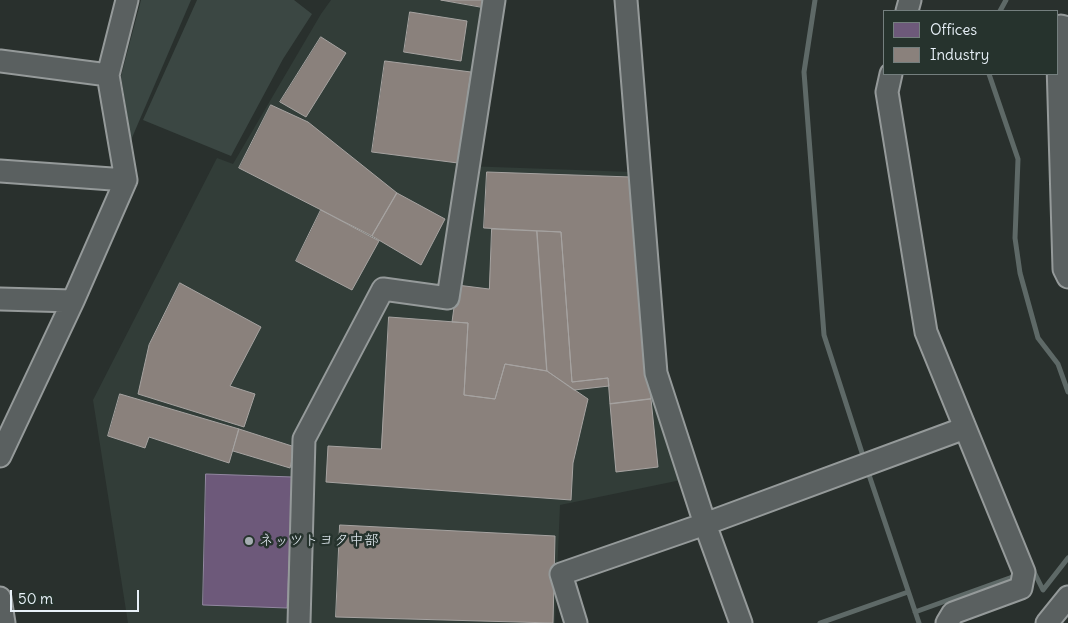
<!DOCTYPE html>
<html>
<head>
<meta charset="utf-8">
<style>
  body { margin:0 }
  #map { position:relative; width:1068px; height:623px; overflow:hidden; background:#29302d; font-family:Delius,sans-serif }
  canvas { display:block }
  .legend { position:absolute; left:883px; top:10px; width:175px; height:65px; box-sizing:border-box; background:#26332d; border:1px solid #747f7e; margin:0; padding:6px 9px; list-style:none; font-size:15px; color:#e8f1f8 }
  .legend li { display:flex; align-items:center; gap:10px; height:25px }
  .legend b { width:25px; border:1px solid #747f7e }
  .scale { position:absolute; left:10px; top:590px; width:129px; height:22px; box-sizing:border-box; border:2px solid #e8f1f8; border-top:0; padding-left:6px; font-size:15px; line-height:18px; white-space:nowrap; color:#e8f1f8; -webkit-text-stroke:4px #26332d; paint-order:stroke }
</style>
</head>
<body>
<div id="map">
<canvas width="1068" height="623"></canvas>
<ul class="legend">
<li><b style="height:14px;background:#6d597a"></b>Offices</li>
<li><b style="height:14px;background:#8a817c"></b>Industry</li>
</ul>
<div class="scale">50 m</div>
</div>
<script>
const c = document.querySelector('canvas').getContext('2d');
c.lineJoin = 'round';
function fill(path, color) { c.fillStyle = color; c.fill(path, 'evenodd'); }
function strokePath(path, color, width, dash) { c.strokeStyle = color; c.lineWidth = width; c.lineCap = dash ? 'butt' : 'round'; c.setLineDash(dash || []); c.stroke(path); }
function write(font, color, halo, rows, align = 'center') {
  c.font = font + ' Delius,"Klee One",sans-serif'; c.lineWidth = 5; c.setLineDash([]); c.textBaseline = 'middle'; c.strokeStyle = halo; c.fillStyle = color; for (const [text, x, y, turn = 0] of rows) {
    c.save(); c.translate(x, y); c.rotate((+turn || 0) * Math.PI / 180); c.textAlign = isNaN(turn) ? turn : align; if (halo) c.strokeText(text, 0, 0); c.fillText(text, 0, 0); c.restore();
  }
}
fill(new Path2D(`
  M331,0H489L465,166L633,172L681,480L560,505L555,623H128L93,400L217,158L233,164L321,14Z`), '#323d38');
fill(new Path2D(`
  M141,0H191L131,140L121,76Z
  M197,0H294L312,14L283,59L231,156L143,120Z`), '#3b4743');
const offices = new Path2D(`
  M206,474L293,477L287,608L203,605Z`);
fill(offices, '#6d597a');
strokePath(offices, '#9287a0', 1);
const industry = new Path2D(`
  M441,0H483L482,7Z
  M410,12L467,21L461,61L404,52Z
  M321,37L346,53L306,117L280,102Z
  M385,61L471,72L458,163L372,152Z
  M271,105L308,122L397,193L372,236L239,168Z
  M487,172L631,177L651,399L610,404L608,378L572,382L561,232L484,228Z
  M397,193L445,219L421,265L372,236Z
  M321,210L379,241L352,290L296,261Z
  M492,229L537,231L547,371L505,364L495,399L464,395L468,323L452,322L457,285L489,289Z
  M537,231L561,232L572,382L608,378L609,386L574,390L547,371Z
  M180,283L261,327L230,386L255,394L244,427L138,394L149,345Z
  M389,317L468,323L464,395L495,399L505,364L547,371L588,399L573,463L571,500L326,482L328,446L381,449Z
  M120,394L239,429L229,463L149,437L145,448L108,436Z
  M651,399L658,467L616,472L610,404Z
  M239,429L295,447L290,468L233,451Z
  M340,525L555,536L553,623L336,617Z`);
fill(industry, '#8a817c');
strokePath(industry, '#a6a3a1', 1);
strokePath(new Path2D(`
  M815,0L804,72L824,335L864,459
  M1000,11L1006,0
  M989,74L1018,159L1015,238L1020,273L1038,338L1058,364L1068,392
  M867,469L919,623
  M1031,570H1033L1043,590L1068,558
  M915,612L1018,575
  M820,623L908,592`), '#5e6967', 5);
const minor = new Path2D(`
  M626,0L656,373L705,524L741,623
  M907,11L910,0
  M1068,28L1061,26L1058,64L1064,269L1068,277
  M0,61L108,75
  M891,74L887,92L926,332L1024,572L1021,588L953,613L947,623
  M0,171L126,180
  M0,299L73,301L126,180L108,75L127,0
  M0,456L73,301
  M0,598L4,623
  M299,623L304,439L383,289L448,298L494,0
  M576,623L561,574L705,524L965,428
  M1047,623L1068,597`);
strokePath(minor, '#959a9a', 25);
strokePath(minor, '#5a6060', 21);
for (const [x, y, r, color] of [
  [249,541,5,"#a5adb1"]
]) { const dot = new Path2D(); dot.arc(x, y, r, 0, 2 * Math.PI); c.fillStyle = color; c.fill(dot); strokePath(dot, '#26332d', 2); }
write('15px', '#e8f1f8', '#26332d', [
  ["ネッツトヨタ中部",259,541]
], 'left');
</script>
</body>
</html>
